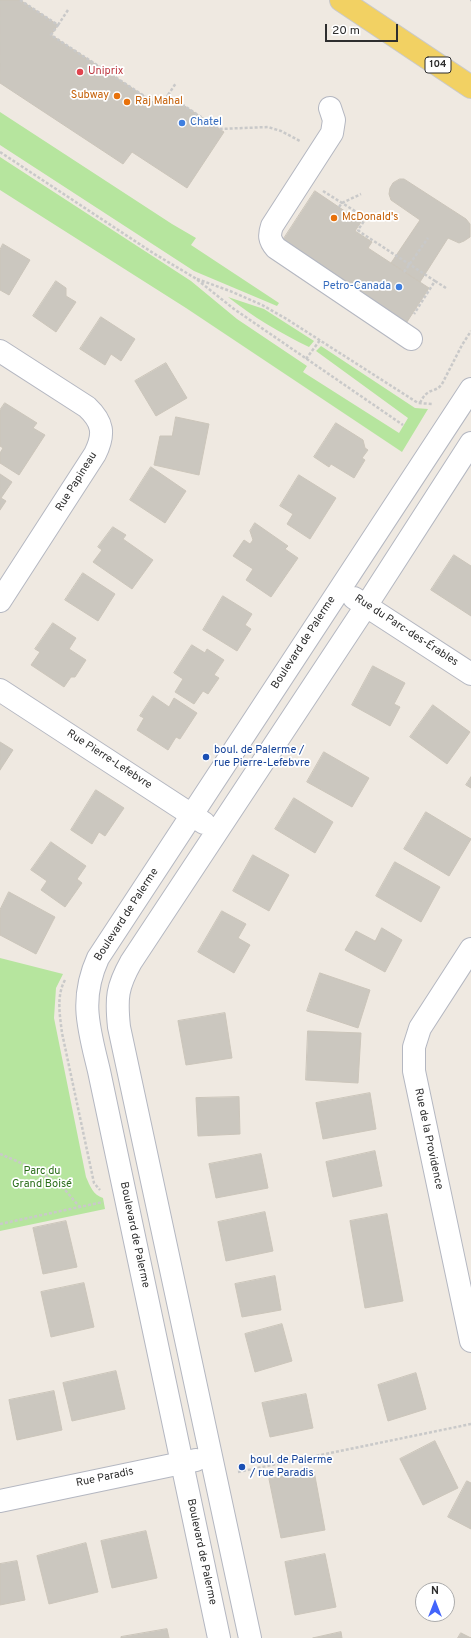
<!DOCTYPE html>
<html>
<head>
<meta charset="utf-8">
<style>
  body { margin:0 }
  #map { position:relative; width:471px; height:1638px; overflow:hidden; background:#efe9e1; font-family:Overpass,sans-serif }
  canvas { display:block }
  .north { position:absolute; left:415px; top:1582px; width:40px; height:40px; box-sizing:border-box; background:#fff; border:1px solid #ababab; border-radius:50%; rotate:0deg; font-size:11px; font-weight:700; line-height:16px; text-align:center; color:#2e2e2e }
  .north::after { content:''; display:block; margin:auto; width:14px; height:18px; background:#4264fb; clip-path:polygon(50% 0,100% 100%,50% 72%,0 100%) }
  .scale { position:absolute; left:325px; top:24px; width:73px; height:18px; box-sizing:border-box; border:2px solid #2e2e2e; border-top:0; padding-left:5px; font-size:12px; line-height:14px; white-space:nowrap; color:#2e2e2e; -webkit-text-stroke:3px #fff; paint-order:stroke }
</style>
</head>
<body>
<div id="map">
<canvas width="471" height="1638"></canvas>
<div class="north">N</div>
<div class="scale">20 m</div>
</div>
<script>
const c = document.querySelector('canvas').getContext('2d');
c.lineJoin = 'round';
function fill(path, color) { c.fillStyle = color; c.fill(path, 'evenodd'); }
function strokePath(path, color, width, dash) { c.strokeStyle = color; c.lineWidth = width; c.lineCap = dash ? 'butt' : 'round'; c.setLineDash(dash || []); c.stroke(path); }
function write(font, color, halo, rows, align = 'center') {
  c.font = font + ' Overpass,sans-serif'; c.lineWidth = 3.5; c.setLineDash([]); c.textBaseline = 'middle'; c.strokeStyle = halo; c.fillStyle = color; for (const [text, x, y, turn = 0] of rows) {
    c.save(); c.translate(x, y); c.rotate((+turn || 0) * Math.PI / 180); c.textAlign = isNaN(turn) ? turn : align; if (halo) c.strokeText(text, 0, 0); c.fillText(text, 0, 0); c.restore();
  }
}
fill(new Path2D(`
  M0,112L172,224L196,238L191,245L279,303L277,306L194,271L0,145Z
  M0,157L191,281L237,319L307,366L303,372L399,433L408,418L316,351L321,346L415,408L428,409L402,452L186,308L0,190Z
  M228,297L264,309L314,341L309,347C280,333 253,317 228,297Z
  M0,958L63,974L56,988L54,1018L86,1177C90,1186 93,1195 103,1198L105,1209L0,1231Z`), '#b6e59e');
const building = new Path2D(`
  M0,0H20L58,25L51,35L161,107L168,95L224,132L187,188L132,152L123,164L0,83Z
  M400,179H404L466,219L470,224V237L464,241L459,243L448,238L420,282L391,263L420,220L391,200L389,194L390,188L393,183Z
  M315,191L361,222L355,231L372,242L368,248L429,288L405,325L281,243Z
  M3,244L30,260L9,295L0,290V250Z
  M56,281L66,288V296L76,302L56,332L33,316Z
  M101,317L135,339L121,361L111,354L105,365L80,349Z
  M166,363L187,398L156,416L135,381Z
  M5,403L37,423L33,428L45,435L19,475L0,463V453L3,448L0,446V410Z
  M176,417L209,424L199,475L154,465L160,436H172Z
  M336,423L363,440L365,448L368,450L362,458L365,460L354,478L331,464L329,467L314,457Z
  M151,467L186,491L165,523L130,500Z
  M0,474L12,482L1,498L6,501L0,510Z
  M299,475L336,498L310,539L287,524L293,514L280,506Z
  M255,523L288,546L285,549L298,558L271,597L246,580L253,569L233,556L244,540L250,544L253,540L250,531Z
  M113,527L126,535L123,539L153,560L132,589L93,562L102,550L98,547Z
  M454,555L471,566V616L431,590Z
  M83,573L115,594L98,621L65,600Z
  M223,596L252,614L245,625L251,629L237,651L203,630Z
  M53,623L76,638L69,649L86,660L75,677H71L64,687L31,665L40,652L35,649Z
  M192,645L205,653L207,649L224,660L214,675L219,678L208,694L203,691L194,704L175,692L183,679L174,673Z
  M373,666L405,683L394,704L400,707L390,726L352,705Z
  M153,696L169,707L174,698L197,713L180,739L176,737L168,750L137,730L144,718L140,716Z
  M433,705L470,732L447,764L410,737Z
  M0,742L13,750L0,770Z
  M324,752L369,778L352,807L307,782Z
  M471,777V788L466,785Z
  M96,790L124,808L105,836L99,832L92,844L71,830Z
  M294,798L333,822L315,853L275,829Z
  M426,812L471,839L449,876L404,849Z
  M51,842L86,866L77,879L82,883L65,907L41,890L47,881L31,870Z
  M253,855L289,875L269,911L233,891Z
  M395,862L440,887L421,922L376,896Z
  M9,892L55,917L36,954L0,935V910Z
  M222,911L246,924L238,938L250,945L234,973L198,952Z
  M382,928L402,940L385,972L345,950L356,931L375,941Z
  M320,973L370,990L358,1028L307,1011Z
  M225,1013L232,1058L186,1065L178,1021Z
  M308,1031L361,1033L358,1083L306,1080Z
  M370,1093L376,1129L323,1139L316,1103Z
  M239,1097L240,1134L198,1136L196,1098Z
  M375,1151L382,1186L333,1197L326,1162Z
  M261,1154L268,1188L216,1198L209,1164Z
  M265,1212L273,1251L226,1261L218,1222Z
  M387,1214L403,1301L365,1308L350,1221Z
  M66,1221L77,1267L43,1274L33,1228Z
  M275,1276L281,1310L242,1317L235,1284Z
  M84,1283L94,1327L51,1337L41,1292Z
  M282,1324L292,1361L255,1372L245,1334Z
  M116,1371L125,1409L72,1421L63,1383Z
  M416,1373L426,1409L388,1421L378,1385Z
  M54,1391L62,1430L17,1440L9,1400Z
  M306,1394L313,1428L270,1437L262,1403Z
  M435,1441L458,1488L423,1505L400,1459Z
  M314,1471L325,1530L281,1538L269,1479Z
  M467,1481L471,1483V1529L448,1517Z
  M146,1531L157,1578L112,1588L101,1541Z
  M86,1543L98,1592L49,1604L37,1556Z
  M325,1554L336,1607L295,1615L285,1562Z
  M17,1561L25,1600L0,1605V1564Z
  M167,1629L169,1638H121V1637Z
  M341,1632L342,1638H313Z
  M461,1633L471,1638H458Z`);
fill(building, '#cbc7bf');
strokePath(building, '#cbc5ba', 1);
const minor = new Path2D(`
  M330,108L334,120L332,133L272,226C269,235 269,240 276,248L411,339
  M0,351L87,407C103,422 105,434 95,454L0,601
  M354,598L471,674
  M0,690L204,823
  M471,949L420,1028L414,1047V1071L471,1341
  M0,1501L196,1460
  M219,1638L99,1071C89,1029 79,1000 98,958L471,389
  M250,1638L119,1027C116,998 117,987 131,962L366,606L471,443`);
const major = new Path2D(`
  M341,0L471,87`);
strokePath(minor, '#b4b7c1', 24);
strokePath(major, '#c9c9c9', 24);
strokePath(new Path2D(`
  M20,0L58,25L51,35L161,107L168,95L219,129L268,127L281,131L300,141
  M470,0H471
  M58,25L68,10
  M168,95L176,83
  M0,152L153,253L195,278L234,309L403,425
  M323,191L366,218L358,230L360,232L435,281L414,314
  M339,207L342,203L361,194
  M404,272L428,238
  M197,279L230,291L262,305L285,318L418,403L433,404
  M435,281L446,288
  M306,359L320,340
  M420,403C428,386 435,394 442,384L462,345L471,331
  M65,980C56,996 60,1016 62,1033L94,1183L100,1190
  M0,1154C22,1163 45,1173 63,1188C69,1194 74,1201 80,1207
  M0,1224L103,1202
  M238,1472L471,1424`), '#c9c9c9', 2.5, [3, 2]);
strokePath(minor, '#fff', 22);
strokePath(major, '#f2d163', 22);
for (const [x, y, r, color] of [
  [80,72,4,"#e0444e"],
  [117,96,4,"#e8710a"],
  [127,102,4,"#e8710a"],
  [182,123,4,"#3f7fe0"],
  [334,218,4,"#e8710a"],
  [399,287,4,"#3f7fe0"],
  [206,757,4,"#1a4fb4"],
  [242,1467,4,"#1a4fb4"]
]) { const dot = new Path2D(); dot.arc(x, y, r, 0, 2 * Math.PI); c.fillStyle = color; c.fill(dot); strokePath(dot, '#fff', 1.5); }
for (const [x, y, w] of [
  [438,65,26]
]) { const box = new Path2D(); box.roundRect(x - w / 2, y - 8, w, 16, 3); c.fillStyle = '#fff'; c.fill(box); strokePath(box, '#2e2e2e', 1); }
write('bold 10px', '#2e2e2e', null, [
  ["104",438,65]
]);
write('11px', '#be3a42', '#fff', [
  ["Uniprix",88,72]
], 'left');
write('11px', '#c56008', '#fff', [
  ["Subway",109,96,"right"],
  ["Raj Mahal",135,102],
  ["McDonald's",342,218]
], 'left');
write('11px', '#366cbe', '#fff', [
  ["Chatel",190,123],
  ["Petro-Canada",391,287,"right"]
], 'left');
write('11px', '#2e2e2e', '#fff', [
  ["Rue Papineau",77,482,-58],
  ["Rue du Parc-des-Érables",406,631,33],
  ["Boulevard de Palerme",304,643,-57],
  ["Rue Pierre-Lefebvre",109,760,33],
  ["Boulevard de Palerme",127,915,-57],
  ["Rue de la Providence",428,1139,78],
  ["Boulevard de Palerme",134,1235,78],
  ["Rue Paradis",105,1478,-12],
  ["Boulevard de Palerme",201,1552,78]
]);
write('11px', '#164399', '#fff', [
  ["boul. de Palerme /",214,751],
  ["rue Pierre-Lefebvre",214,764],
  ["boul. de Palerme",250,1461],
  ["/ rue Paradis",250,1474]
], 'left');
write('11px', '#2c6e1b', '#fff', [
  ["Parc du",42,1172],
  ["Grand Boisé",42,1185]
]);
</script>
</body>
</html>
